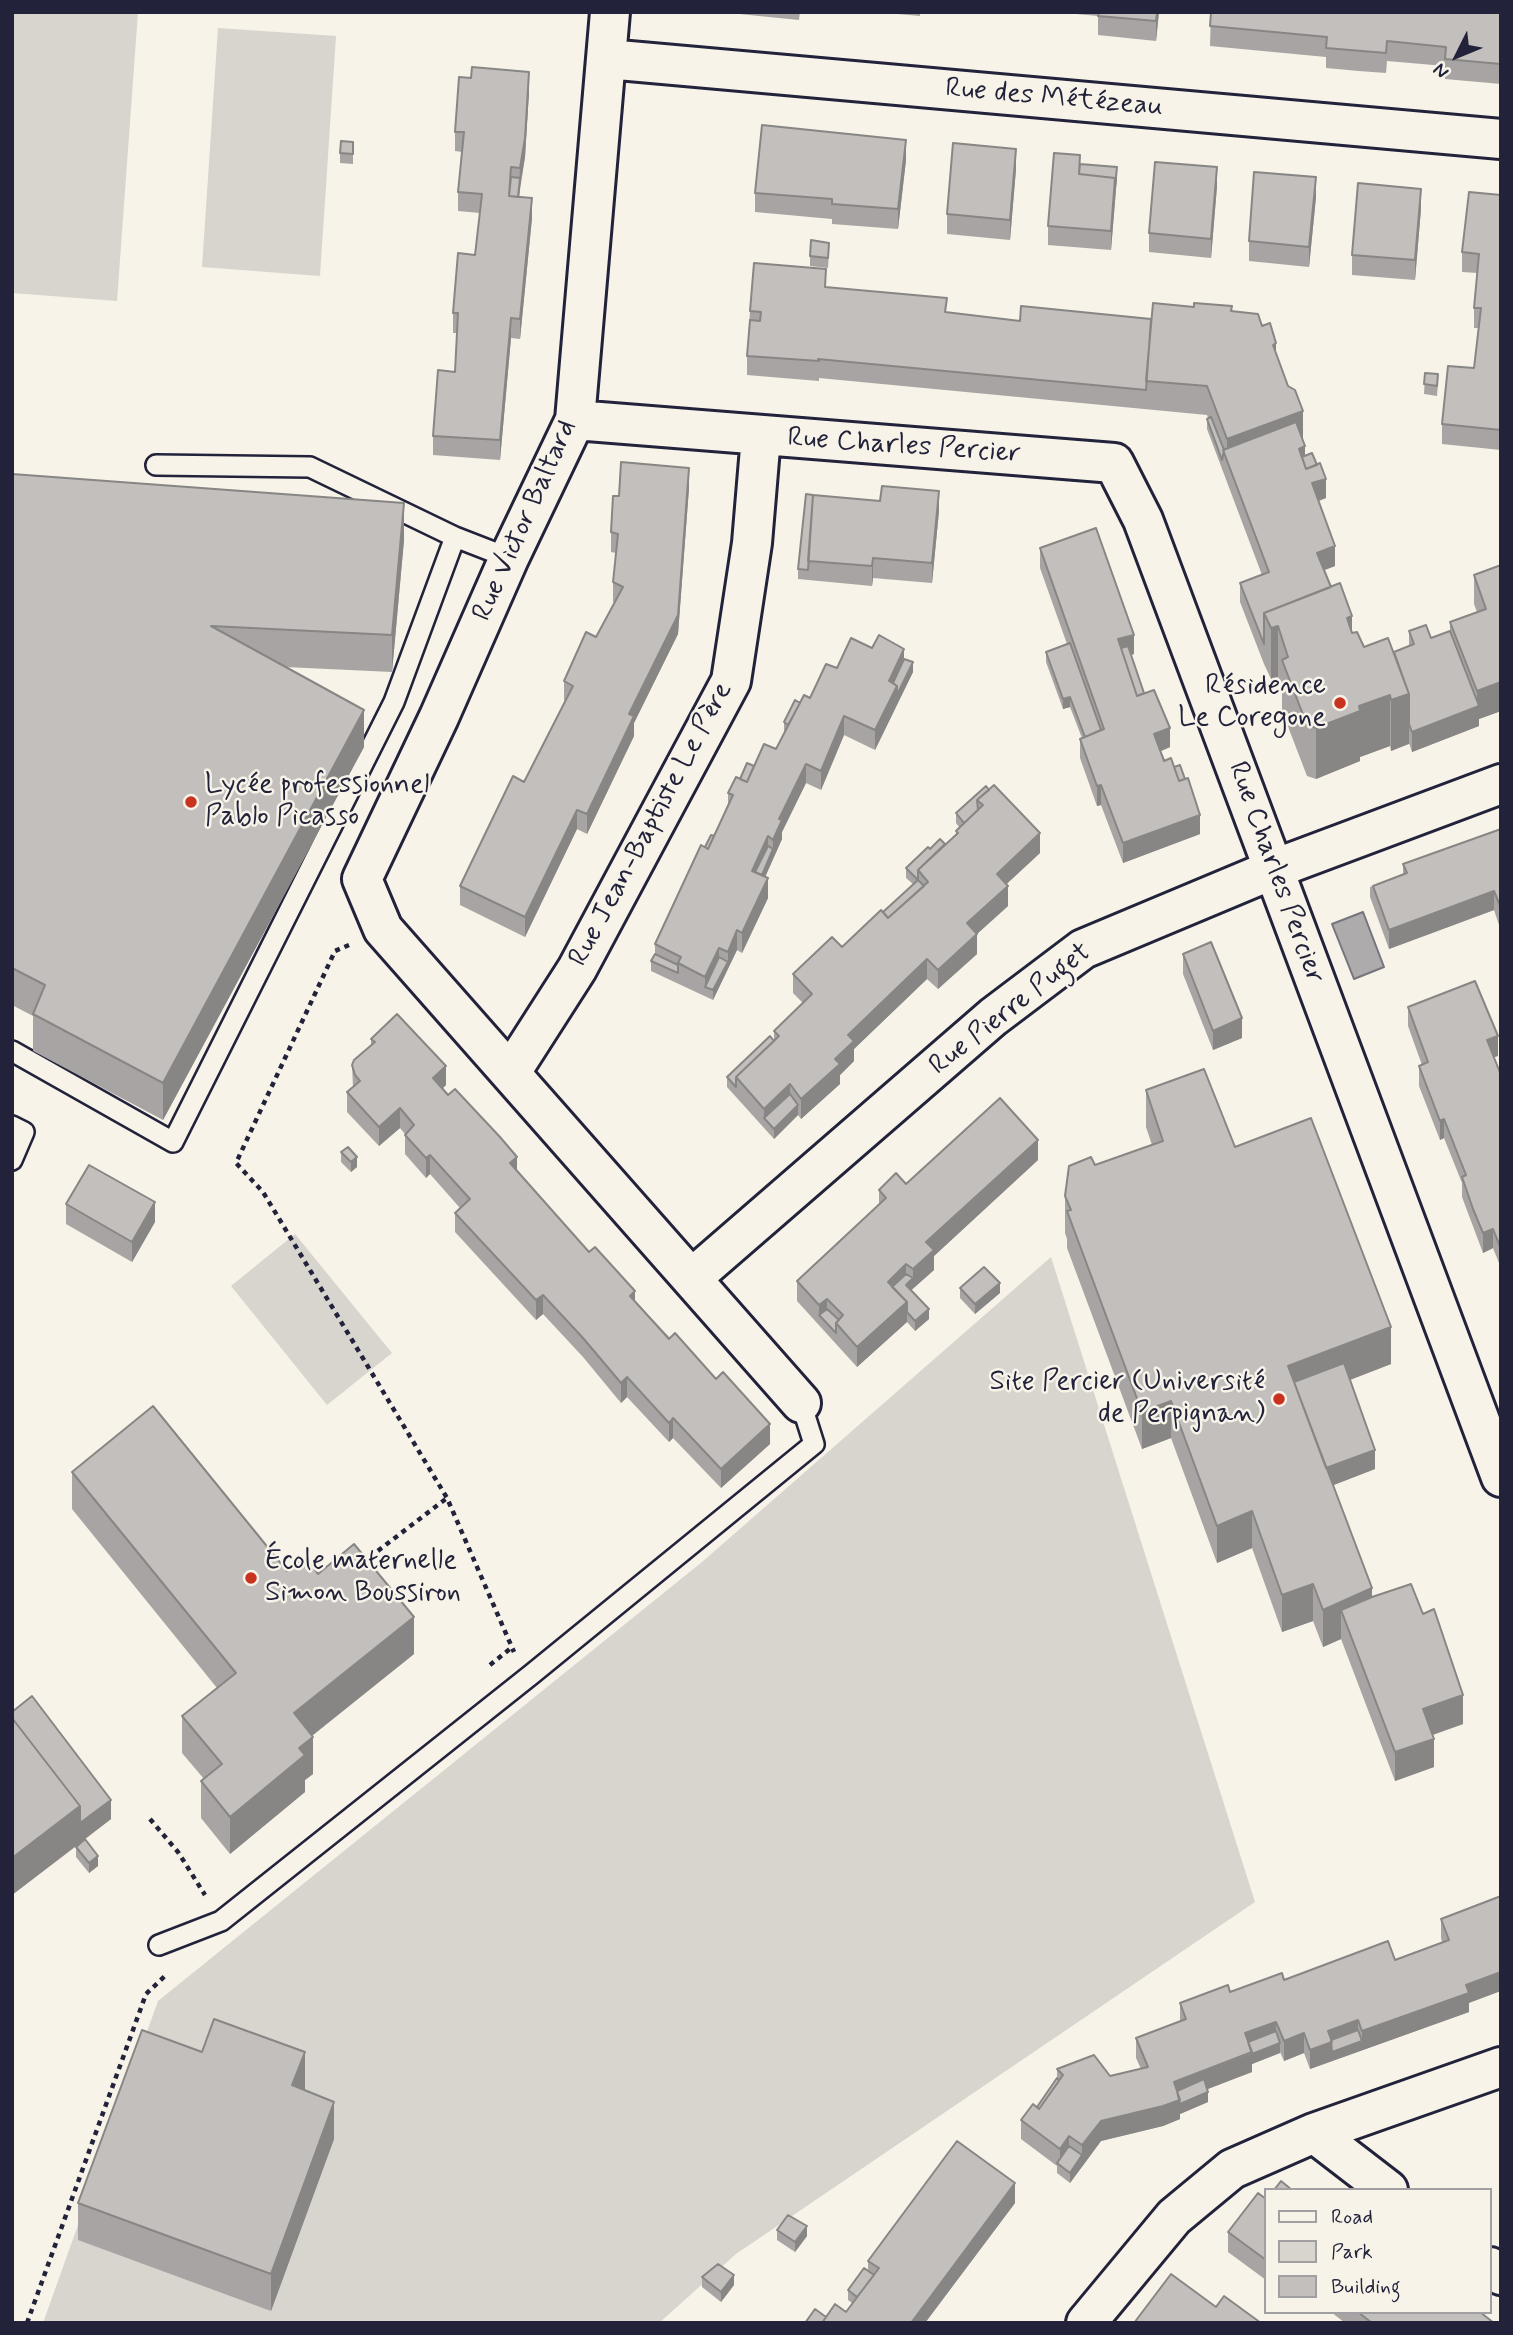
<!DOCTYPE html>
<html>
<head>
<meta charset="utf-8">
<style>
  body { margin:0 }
  #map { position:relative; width:1513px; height:2335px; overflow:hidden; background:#f7f3e8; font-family:Mynerve,sans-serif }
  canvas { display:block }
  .frame { position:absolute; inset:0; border:14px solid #22223b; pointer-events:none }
  .legend { position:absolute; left:1264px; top:2188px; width:228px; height:126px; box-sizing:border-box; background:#f7f3e8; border:2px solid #a29fa3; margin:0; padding:9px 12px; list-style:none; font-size:21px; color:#22223b }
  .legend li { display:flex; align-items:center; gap:14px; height:35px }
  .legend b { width:35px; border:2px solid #a29fa3 }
  .north { position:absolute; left:1422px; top:21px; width:70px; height:70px; -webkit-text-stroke:5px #f7f3e8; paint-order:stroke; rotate:227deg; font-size:19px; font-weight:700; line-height:28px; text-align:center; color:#22223b }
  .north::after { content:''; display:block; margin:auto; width:24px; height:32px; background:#22223b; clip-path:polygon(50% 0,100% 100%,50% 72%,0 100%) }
</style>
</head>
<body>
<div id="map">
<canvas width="1513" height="2335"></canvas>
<div class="frame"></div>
<ul class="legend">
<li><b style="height:9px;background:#f7f3e8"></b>Road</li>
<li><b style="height:19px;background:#d8d5cf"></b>Park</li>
<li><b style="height:19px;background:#c2bfbd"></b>Building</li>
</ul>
<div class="north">N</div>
</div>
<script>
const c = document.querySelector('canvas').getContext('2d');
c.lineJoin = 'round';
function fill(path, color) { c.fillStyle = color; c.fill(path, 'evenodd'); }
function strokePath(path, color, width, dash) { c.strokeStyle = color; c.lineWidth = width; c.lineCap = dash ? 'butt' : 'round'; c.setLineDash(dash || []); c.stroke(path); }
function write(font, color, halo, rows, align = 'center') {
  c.font = font + ' Mynerve,sans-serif'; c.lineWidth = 5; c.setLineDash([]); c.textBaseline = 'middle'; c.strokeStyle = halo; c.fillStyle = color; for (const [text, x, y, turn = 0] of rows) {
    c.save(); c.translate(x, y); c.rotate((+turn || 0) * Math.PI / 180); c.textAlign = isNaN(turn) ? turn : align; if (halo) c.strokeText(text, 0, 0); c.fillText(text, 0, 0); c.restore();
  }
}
fill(new Path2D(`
  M12,12H138L117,301L12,293Z
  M218,28L336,36L320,276L202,267Z
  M295,1234L392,1353L327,1405L231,1286Z
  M1051,1257L1255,1902L736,2254L659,2323H43L158,2001L702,1562Z`), '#d8d5cf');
const water = new Path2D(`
  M1363,912L1384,967L1354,979L1332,924Z`);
fill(water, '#aeabad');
strokePath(water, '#76747f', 2);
const service = new Path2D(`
  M156,465L310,467L455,537
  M12,1051L173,1142L394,702L455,537L509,558
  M12,1126L24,1132L12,1160
  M159,1945L221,1921L532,1674L814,1444L801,1403`);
const minor = new Path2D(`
  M610,12L575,420L509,558L439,717L362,879L383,929L801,1403
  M607,59L1501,139
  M575,420L1114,463L1143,520L1501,1477
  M511,1072L577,969L731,681L752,543L761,436
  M692,1278L993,1017L1083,949L1274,869L1501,784
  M1314,2133L1388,2190
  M1490,2267L1501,2275
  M1086,2323L1174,2217L1232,2169L1314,2133L1501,2067`);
strokePath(service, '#22223b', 24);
strokePath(minor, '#22223b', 44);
strokePath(new Path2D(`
  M349,945L335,951L236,1163L263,1192L447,1498L514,1652
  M362,1563L447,1498
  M490,1665L511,1648
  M150,1819L178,1852L205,1895
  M27,2323L146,1994L167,1974`), '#22223b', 4.5, [5, 5]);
strokePath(service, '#f7f3e8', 19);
strokePath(minor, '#f7f3e8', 38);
fill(new Path2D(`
  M719,12H800L799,20Z
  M875,12H920V16Z
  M1065,12H1159L1156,41L1098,35V16L1065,13Z
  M1211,12H1501V84L1445,79V66L1387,61L1386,73L1359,71L1326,68V57L1210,46Z
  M529,92L525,157L519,197L532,218L520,339L511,338L500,460L433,455V436L455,372L457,333H453V313L475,255L480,213L458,211V192L462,152L455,151V132Z
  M353,142V164L340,163V153Z
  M906,160L898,229L832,224V219L755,212V193Z
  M1080,164L1117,177L1111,250L1048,245V226Z
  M1016,169L1010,240L947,234V214Z
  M1217,186L1211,258L1149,252V233Z
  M1501,195V450L1442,444V424L1474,368L1479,328H1474V308L1478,273L1462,272V252Z
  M1316,197L1309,267L1249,261V241Z
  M1421,209L1415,280L1352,275V255Z
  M829,253L828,268L810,266V256Z
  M826,287L947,312L1020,321L1151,319L1232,311L1262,326L1276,355L1303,439L1305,456L1326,498L1319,501L1335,566L1324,570L1352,633L1364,647L1394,652L1409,646V631L1431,638L1450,631V622L1477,612L1474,604V575L1501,565V711L1479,719V726L1412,752L1409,743L1391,751L1390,746L1360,757V761L1316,779L1307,776L1282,711V689L1278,677L1271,679L1264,664L1240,602V583L1262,575L1207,429V419L1208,418L1207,415L819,378V381L747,375V356L750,311Z
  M1425,373L1438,384L1437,396L1424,394Z
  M12,474L404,540L392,672L285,667L364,747L163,1120L33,1051V1016L12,1005Z
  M689,488L678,634L634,723V736L587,834L577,829L525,937L460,905V886L524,782L565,701L564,700V681L596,637L615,602H613V582L616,553L611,552V532L619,496Z
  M806,494L939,511L932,583L873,578L872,586L798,579V569Z
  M1040,548L1134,654L1131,655L1144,693L1170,747L1161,751L1200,834L1123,863L1101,805L1097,806L1080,758V739L1082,738L1070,707L1063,709L1046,662V652L1067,644L1040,568Z
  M872,648L904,659L913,672L875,750L844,735L821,790L806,783L782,832V839L765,877L768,898L742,953L737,950L713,1000L651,971V961L655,954V944L705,847L714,836L728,804V793L754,766L776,749L784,733V722L800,703L810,698L837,668Z
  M986,786L1040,853L1006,884L1008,906L977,934V954L938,989L927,979L854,1049V1061L840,1075V1084L801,1119L798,1115L774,1139L727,1087V1077L774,1041V1031L803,1003L793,993V974L842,947L883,912L913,884L906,878V868L930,849L945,844L956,835V831L959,827L956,823V813Z
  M1501,829L1500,928L1494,910L1389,949L1373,905L1370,897V887L1403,874V864Z
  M1183,954L1242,1038L1213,1050L1183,974Z
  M1408,1007L1498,1056L1494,1057L1501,1075V1268L1493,1248L1483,1253L1462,1197V1183L1444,1138L1440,1140L1419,1086V1066L1422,1065L1408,1026Z
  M371,1039L446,1085L443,1088L589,1252L770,1444L721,1488L673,1438L669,1442L627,1397L621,1403L583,1357L543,1314L536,1320L455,1232V1213L460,1208L430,1174L426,1178L405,1154V1134L400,1128L379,1146L347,1112V1092L353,1087L352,1065L371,1046Z
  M1146,1090L1235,1147L1391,1364L1350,1380L1375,1469L1333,1485L1372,1597L1463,1724L1433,1735L1434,1767L1395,1781L1341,1639L1323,1647L1313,1621L1282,1632L1252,1548L1217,1563L1171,1438L1142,1449L1067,1248V1239L1065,1233V1196L1095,1165L1152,1145L1146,1127Z
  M341,1152L357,1167L351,1172L341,1162Z
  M1038,1160L934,1256V1270L911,1290L929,1319L915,1331L907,1322L857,1367L797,1301V1281L879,1205V1190Z
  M66,1204L155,1222L132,1262L66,1224Z
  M960,1288L1000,1293L975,1314L960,1298Z
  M72,1472L287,1571L318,1574L414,1654L312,1736L313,1774L305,1780V1792L230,1854L201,1818V1781L204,1779L182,1753V1716L217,1688L72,1509Z
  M12,1712L111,1819L85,1839L98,1866L89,1873L76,1857V1847L83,1841L12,1895Z
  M1501,1896L1469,2003V2012L1310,2069L1304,2053L1284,2061L1280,2052V2053L1252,2064V2072L1207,2089L1208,2102L1180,2114V2119L1163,2126L1101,2141L1070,2183L1057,2173V2166L1021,2139V2120L1037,2107L1057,2079V2069L1110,2076L1141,2069L1136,2058V2038L1180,2022V2003L1284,1980L1395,1960L1442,1942L1441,1938V1919Z
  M305,2090L334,2139L271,2311L78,2240V2203Z
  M1266,2199V2280L1228,2252V2232Z
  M1015,2203L925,2323L826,2317L846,2312L852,2303L848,2300V2290L868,2270V2261Z
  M777,2230L807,2236L795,2252L777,2240Z
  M702,2277L734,2285L721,2302L702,2287Z
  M1331,2312H1480L1494,2323H1345Z`), '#a7a4a3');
fill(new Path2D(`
  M1157,12H1159L1156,41V21Z
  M529,72V92L525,157L520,186L517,217L520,168Z
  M906,140V160L898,229V209Z
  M1016,149V169L1010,240V220Z
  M1117,167V177L1111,250V231Z
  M1217,167V186L1211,258V239Z
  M1316,177V197L1309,267V247Z
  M1421,189V209L1415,280V260Z
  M532,198V218L520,339V319Z
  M511,318V338L500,460V440Z
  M1276,343V372L1273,345Z
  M1303,411V439L1229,467L1227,458V439Z
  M1305,446V466L1299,449Z
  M689,468V488L678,634L634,723V736L587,834V814L629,714Z
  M1306,478L1326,479V498L1312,503Z
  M939,491V511L932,583V563Z
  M404,503V540L392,672V635Z
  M1335,546V566L1317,573V553Z
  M873,558V578L872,586V566Z
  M1352,616V667L1347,618Z
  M1278,626V677L1271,679V628Z
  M1134,635V654L1121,658L1118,639Z
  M904,649V669L889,690V681Z
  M913,662V672L875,750V730L897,686Z
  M1501,682V711L1479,719V726L1412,752V732L1477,707V691Z
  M1409,694V744L1391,751V700Z
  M1390,695V746L1360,757V761L1316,779V728L1359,706Z
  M1070,697V707L1063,709V699Z
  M364,710V747L163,1120V1083Z
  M844,716V735L821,790V771Z
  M1170,728V747L1154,754V734Z
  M806,764V783L782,832V839L758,893V883L773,849V840L779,819Z
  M1101,785V805L1097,806V786Z
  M577,810V829L525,937V917Z
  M1200,815V834L1123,863V843Z
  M1040,833V853L997,893V874Z
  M768,836V856L756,882L752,871Z
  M768,878V898L742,953V933Z
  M1008,886V906L967,943V923Z
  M1494,891V910L1389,949V930Z
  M737,930V950L713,1000V990L728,962V952Z
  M977,934V954L938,989V970Z
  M719,948V967L705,987V977Z
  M927,959V979L854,1049V1061L840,1075V1084L801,1119V1099L835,1059L848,1035Z
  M1242,1018V1038L1213,1050V1031Z
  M1498,1036V1056L1487,1059V1040Z
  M446,1066V1085L433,1097V1078Z
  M790,1084V1104L764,1118V1109Z
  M798,1105V1115L774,1139V1129Z
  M400,1108V1128L379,1146V1127Z
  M1444,1119V1138L1440,1140V1121Z
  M1038,1140V1160L934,1256V1270L906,1295V1285L913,1278V1269L926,1242Z
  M430,1155V1174L426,1178V1158Z
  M357,1157V1167L351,1172V1162Z
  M517,1157V1176L510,1163Z
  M155,1202V1222L132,1262V1242Z
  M1493,1229V1248L1483,1253V1233Z
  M906,1264V1284L893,1297L888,1282Z
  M1000,1283V1293L975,1314V1304Z
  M635,1291V1310L630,1296Z
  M543,1295V1314L536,1320V1300Z
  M827,1299V1319L819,1315V1305Z
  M907,1302V1322L857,1367V1347Z
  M929,1309V1319L915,1331V1321Z
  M1391,1327V1364L1295,1401L1288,1366Z
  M627,1377V1397L621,1403V1383Z
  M1171,1401V1438L1142,1449V1412Z
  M673,1418V1438L669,1442V1423Z
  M770,1424V1444L721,1488V1469Z
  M1375,1450V1469L1321,1490V1470Z
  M1252,1511V1548L1217,1563V1526Z
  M1313,1584V1621L1282,1632V1595Z
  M1372,1588V1625L1341,1610V1639L1323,1647V1610Z
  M414,1617V1654L294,1750V1713Z
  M1463,1695V1724L1423,1738V1709Z
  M313,1737V1774L305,1780V1792L230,1854V1817L299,1748Z
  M1434,1739V1767L1395,1781V1752Z
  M111,1800V1819L12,1895V1858L80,1806Z
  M98,1856V1866L89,1873V1863Z
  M1501,1972V1991L1469,2003V2012L1310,2069V2050L1328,2031L1358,2020V2040L1362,2041V2031L1466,1985Z
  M1276,2022V2041L1248,2052L1245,2033Z
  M1304,2033V2053L1284,2061V2041Z
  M1280,2043V2053L1252,2064V2072L1177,2101L1174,2082Z
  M305,2052V2089L292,2122V2085Z
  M1208,2092V2102L1180,2114V2119L1163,2126L1101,2141L1070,2183V2173L1082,2155V2145L1101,2121Z
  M334,2102V2139L271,2311V2274Z
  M1069,2136V2156L1060,2165V2149Z
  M1015,2183V2203L925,2323H911Z
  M807,2226V2236L795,2252V2242Z
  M734,2275V2285L721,2302V2292Z`), '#888684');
const building = new Path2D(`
  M1099,12H1157L1156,21L1098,16Z
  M1211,12H1501V64L1445,59L1446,47L1387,41L1386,53L1326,48L1327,37L1210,26Z
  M472,67L529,72L525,138L520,168L511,167L509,196L532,198L520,319L511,318L500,440L433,436L438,370L455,372L458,313H453L458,253L475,255L482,194L458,192L464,132H455L459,77L471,78Z
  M762,125L906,140L898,209L832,204V199L755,193Z
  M341,141L353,142V154L340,153Z
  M953,143L1016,149L1010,220L947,214Z
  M1054,153L1080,155L1079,174L1115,178L1111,231L1048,226Z
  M1155,162L1217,167L1211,239L1149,233Z
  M1080,164L1117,167L1115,187V178L1079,174Z
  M1254,172L1316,177L1309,247L1249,241Z
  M511,177L520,178L518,197L509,196Z
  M1358,183L1421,189L1415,260L1352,255Z
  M1469,192L1501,195V430L1442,424L1448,366L1474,368L1481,308H1474L1479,254L1462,252Z
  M811,240L829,243L828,258L810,256Z
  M754,263L826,269L825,287L947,298L945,312L1020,321L1021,306L1151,319L1146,390L818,359L819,361L747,356L750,320L760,321L761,312L750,311Z
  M1153,303L1194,307V303L1232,306L1231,311L1258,314L1262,326L1270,323L1276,343L1273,345L1288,386L1295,390L1303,411L1227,439L1207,386L1146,381Z
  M1425,373L1438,374L1437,386L1424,384Z
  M1211,417L1224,450L1222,460L1207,419Z
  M1296,422L1305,446L1299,449L1306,469L1320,463L1326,479L1312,483L1335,546L1317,553L1331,587L1264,613V644L1240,583L1269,572L1223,450Z
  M1312,453L1317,465L1306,469L1302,457Z
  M621,462L689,468L678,615L629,714L634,716L587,814L577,810L525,917L460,886L513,776L524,782L573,686L564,681L586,632L596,637L623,587L613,582L618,534L611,532L613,496H619Z
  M12,474L404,503L392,635L211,626L364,710L163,1083L33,1014L45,985L12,968Z
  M882,486L939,491L932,563L873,558L872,566L808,561L813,495L880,501Z
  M806,494L813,495L808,570L798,569Z
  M1096,528L1134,635L1118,639L1137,696L1154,690L1170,728L1154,734L1164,761L1171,758L1179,781L1188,778L1200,815L1123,843L1101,785L1097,786L1080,739L1104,729L1040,548Z
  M1501,565V682L1477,691L1450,622L1486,609L1474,575Z
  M1340,583L1352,616L1347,618L1352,633L1357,632L1364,647L1388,638L1409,694L1391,700L1390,695L1359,706L1360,711L1316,728L1307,725L1282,660L1288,657L1278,626L1271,628L1264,613Z
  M1426,625L1431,638L1450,631L1479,706L1412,732L1409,724V694L1394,652L1414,644L1409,631Z
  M879,635L904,649L889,681L897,686L875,730L844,716L821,771L806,764L779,819L782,820L773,840L768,836L752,871L768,878L742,933L737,930L728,952L719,948L705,977L678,963L681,957L655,944L701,845L708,849L733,795L728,793L736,777L747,782L764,744L776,749L804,695L810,698L826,664L837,668L851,638L872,648Z
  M1070,643L1101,730L1085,737L1070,697L1063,699L1046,652Z
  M1128,646L1144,693L1137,696L1121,648Z
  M904,659L913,662L897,695V686L893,683Z
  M795,700L800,703L788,725L784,722Z
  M747,763L754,766L747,782L740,779Z
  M1180,765L1185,779L1179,781L1174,767Z
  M994,785L1040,833L997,874L1008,886L967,923L977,934L938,970L927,959L848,1035L854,1041L835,1059L840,1064L801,1099L790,1084L764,1109L736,1077L779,1036L774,1031L812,994L793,974L832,937L842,947L881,910L888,918L928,882L918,870L958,833L956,831L983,805L977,800Z
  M986,786L989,790L977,800L978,810L964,823L956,813Z
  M1501,829V908L1494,891L1389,930L1373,886L1407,873L1403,864Z
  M711,835L714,836L708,849L705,847Z
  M940,839L945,844L918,870V880L906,868L928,847L930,849Z
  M768,846L773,849L762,875L755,872Z
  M918,880L924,886L888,918L883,912Z
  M1211,942L1242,1018L1213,1031L1183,954Z
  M655,954L678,965V973L651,961Z
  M719,957L728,962L713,990L705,987Z
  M1475,981L1498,1036L1487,1040L1501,1075V1249L1493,1229L1483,1233L1473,1209L1462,1177L1466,1175L1444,1119L1440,1121L1419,1066L1428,1062L1408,1007Z
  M397,1014L446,1066L433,1078L448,1095L455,1089L500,1137L517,1157L510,1163L589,1252L595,1247L635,1291L630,1296L669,1339L675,1333L716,1379L723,1372L770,1424L721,1469L673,1418L669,1423L627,1377L621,1383L583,1338L543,1295L536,1300L455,1213L470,1199L430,1155L426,1158L405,1135L414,1125L400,1108L379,1127L347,1092L360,1081L355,1075L352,1065L354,1060L375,1042L371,1039Z
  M770,1036L774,1041L736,1077V1087L727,1077Z
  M1204,1069L1235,1147L1311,1118L1391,1327L1288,1366L1372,1588L1323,1610L1313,1584L1282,1595L1252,1511L1217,1526L1171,1401L1142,1412L1067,1211L1071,1210L1065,1196L1069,1166L1091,1157L1095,1165L1163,1141L1146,1090Z
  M790,1094L798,1105L774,1129L764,1118Z
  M1000,1098L1038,1140L926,1242L934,1250L913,1269L906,1264L888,1282L907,1302L857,1347L836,1323L843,1315L827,1299L819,1305L797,1281L886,1198L879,1190L896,1173L906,1184Z
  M348,1147L357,1157L351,1162L341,1152Z
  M89,1165L155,1202L132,1242L66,1204Z
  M984,1267L1000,1283L975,1304L960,1288Z
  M906,1274L913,1278L906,1285L929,1309L915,1321L907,1312V1302L892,1287Z
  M827,1309L839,1320L836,1323V1333L819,1315Z
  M1344,1363L1375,1450L1326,1468L1294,1382Z
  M153,1406L287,1571L305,1557L318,1574L354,1544L414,1617L294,1713L313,1737L299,1748L305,1755L230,1817L201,1781L222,1764L182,1716L236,1673L72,1472Z
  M1411,1584L1423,1614L1434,1609L1463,1695L1423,1709L1434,1739L1395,1752L1341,1610L1372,1597Z
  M32,1696L111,1800L80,1823V1806L12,1718V1712Z
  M12,1718L80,1806L12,1858Z
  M85,1839L98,1856L89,1863L76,1847Z
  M1501,1896V1972L1466,1985L1469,1993L1362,2031L1358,2020L1328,2031L1332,2042L1310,2050L1304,2033L1284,2041L1276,2022L1245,2033L1252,2052L1174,2082L1180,2100L1163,2106L1101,2121L1082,2145L1069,2136L1060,2149L1021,2120L1033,2104L1039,2109L1063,2075L1057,2069L1094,2055L1110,2076L1148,2067L1136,2038L1186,2019L1180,2003L1228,1985L1230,1992L1282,1973L1284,1980L1388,1941L1395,1960L1449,1940L1441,1919Z
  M214,2019L305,2052L292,2085L334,2102L271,2274L78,2203L142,2030L202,2052Z
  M1358,2030L1362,2041L1332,2052L1331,2040Z
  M1276,2031L1280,2043L1252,2054L1248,2042Z
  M1057,2078L1059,2081L1039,2109L1037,2107Z
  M1204,2079L1208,2092L1180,2104L1177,2091Z
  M957,2141L1015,2183L911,2323H822L835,2304L846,2312L879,2268L868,2261Z
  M1069,2146L1082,2155L1070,2173L1057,2163Z
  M1281,2181L1292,2190H1274Z
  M1258,2193L1266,2199V2260L1228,2232Z
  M788,2215L807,2226L795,2242L777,2230Z
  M718,2264L734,2275L721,2292L702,2277Z
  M864,2268L874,2275L857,2297L848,2290Z
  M1171,2274L1216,2307L1224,2296L1261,2323H1134Z
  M815,2309L826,2317L822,2323H805Z
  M1358,2312H1480L1494,2323H1372Z`);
fill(building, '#c2bfbd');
strokePath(building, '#888684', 2);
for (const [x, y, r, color] of [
  [1340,703,7,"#c8321e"],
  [191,802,7,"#c8321e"],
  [1279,1399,7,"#c8321e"],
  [251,1578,7,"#c8321e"]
]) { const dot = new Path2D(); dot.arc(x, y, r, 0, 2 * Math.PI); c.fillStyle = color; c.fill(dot); strokePath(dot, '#f7f3e8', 2.5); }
write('28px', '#22223b', '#f7f3e8', [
  ["Rue des Métézeau",1054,99,5],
  ["Rue Charles Percier",904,447,4],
  ["Rue Victor Baltard",526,521,-66],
  ["Rue Jean-Baptiste Le Père",652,825,-62],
  ["Rue Charles Percier",1275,873,70],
  ["Rue Pierre Puget",1011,1010,-38]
]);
write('28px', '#22223b', '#f7f3e8', [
  ["Résidence",1326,687],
  ["Le Coregone",1326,719],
  ["Lycée professionnel",205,786,"left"],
  ["Pablo Picasso",205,818,"left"],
  ["Site Percier (Université",1265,1383],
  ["de Perpignan)",1265,1415],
  ["École maternelle",265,1562,"left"],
  ["Simon Boussiron",265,1594,"left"]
], 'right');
</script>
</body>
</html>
